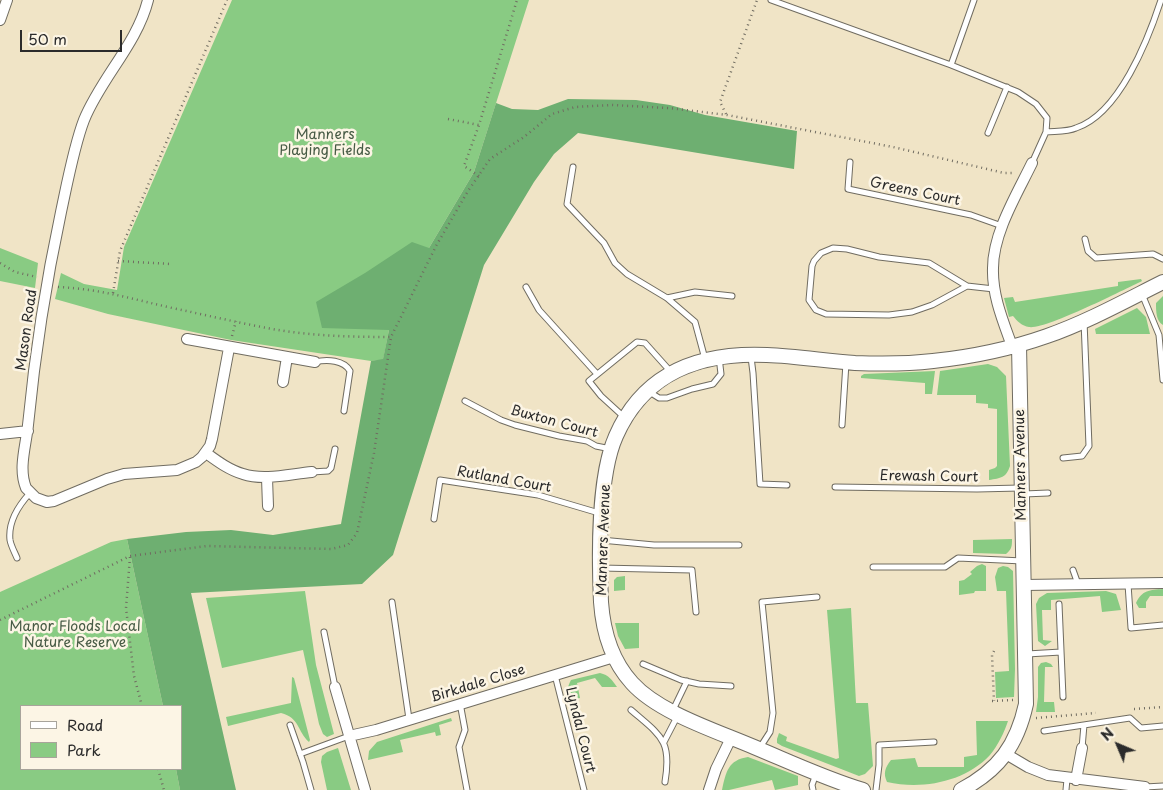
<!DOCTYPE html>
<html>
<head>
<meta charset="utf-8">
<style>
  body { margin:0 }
  #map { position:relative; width:1163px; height:790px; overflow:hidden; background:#f0e4c6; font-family:"Playpen Sans",sans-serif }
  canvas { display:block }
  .legend { position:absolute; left:20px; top:705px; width:162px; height:65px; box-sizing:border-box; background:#fcf5e5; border:1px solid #a8a49b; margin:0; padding:6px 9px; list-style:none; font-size:15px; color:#2b2b2b }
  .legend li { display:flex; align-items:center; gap:10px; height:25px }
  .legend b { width:25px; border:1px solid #a8a49b }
  .north { position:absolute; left:1093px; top:720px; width:50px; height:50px; -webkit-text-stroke:4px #fcf5e5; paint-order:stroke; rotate:315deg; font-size:14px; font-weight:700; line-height:20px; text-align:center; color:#2b2b2b }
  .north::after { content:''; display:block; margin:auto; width:18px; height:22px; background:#2b2b2b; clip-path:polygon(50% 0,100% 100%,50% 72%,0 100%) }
  .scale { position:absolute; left:20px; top:30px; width:102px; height:22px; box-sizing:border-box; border:2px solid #2b2b2b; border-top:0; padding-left:6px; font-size:15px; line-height:18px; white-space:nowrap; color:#2b2b2b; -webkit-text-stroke:4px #fcf5e5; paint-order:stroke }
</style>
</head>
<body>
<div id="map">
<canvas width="1163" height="790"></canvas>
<ul class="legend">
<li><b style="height:6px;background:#fff"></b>Road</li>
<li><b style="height:14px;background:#89cb83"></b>Park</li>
</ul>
<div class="north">N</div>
<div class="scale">50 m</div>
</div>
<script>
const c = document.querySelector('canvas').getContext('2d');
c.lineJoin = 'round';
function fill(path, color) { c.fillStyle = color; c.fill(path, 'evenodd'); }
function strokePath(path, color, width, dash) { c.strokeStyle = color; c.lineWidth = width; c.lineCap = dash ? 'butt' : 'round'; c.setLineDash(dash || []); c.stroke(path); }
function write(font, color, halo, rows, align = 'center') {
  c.font = font + ' "Playpen Sans",sans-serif'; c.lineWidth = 5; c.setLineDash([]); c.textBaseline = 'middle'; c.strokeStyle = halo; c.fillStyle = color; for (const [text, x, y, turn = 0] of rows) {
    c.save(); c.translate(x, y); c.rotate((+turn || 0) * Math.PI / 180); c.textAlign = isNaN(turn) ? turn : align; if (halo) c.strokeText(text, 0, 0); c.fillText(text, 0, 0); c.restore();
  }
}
fill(new Path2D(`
  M232,0H529L474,172L429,248L389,330L383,360L371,361L231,340L108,314L55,299L61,273L84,284L117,290L124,247Z
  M0,248L38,263L35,288L0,281Z
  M1141,279L1142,281C1123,290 1045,330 1029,327C1022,326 1017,321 1013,316L1009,317L1004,298L1013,297L1015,302L1118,286V282Z
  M1163,296V325C1156,321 1156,311 1156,303Z
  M1137,308L1146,317L1150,334H1096L1095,329Z
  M988,364L997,367L1006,376L1010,466C1006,478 1001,478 989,480V470L995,468L997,466V409L988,408V404L976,403V395H937L940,371Z
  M935,371L932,394H925V383L861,378V376L864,374Z
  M127,539L163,706H21V769H176L180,790H0V592L111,542Z
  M1012,539C1012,546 1012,549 1006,554L973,553V540Z
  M982,564L986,566V591H975L974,593L959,595V581L964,580L972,574L970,572L977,566Z
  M1003,566L1008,567L1013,571L1015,669L1014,697L996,698L995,672L1009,671L1006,591H997L995,577L998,568Z
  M625,576V590L614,591V580L617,577Z
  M1163,589V596H1150L1146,602V608H1139L1136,603C1142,590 1150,590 1163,589Z
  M305,591L316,665L334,734L327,737L323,734L319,724L303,650L222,668L206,598Z
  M1106,591L1116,594L1121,610L1102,612L1100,596L1051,600V610H1042L1043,640L1052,641L1045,646L1038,641L1036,604L1039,598L1047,593Z
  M851,608L856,703H868L873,766L865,774L859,776L782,746L777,743V739L779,733L787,737L786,741L836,759L839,758L827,610Z
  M615,623H639V648L625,649L618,636Z
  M1046,662L1051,664L1053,667H1045L1044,702H1054L1055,712H1036L1038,697V667L1041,663Z
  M600,673C609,675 612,680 617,687H602L595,678L577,683L580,698L569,701C566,692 567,688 571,680Z
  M292,677L294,678L310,740L309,742C297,731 300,718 281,713L228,726L226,717L291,703Z
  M451,718L452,721L439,725L441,735L436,736L435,732L400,740L403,752L368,760L369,751L377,742Z
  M976,721H1008C1004,733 998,745 990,755C965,782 922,790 887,782C883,773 885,768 891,760L915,758L918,767H964V757L977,755Z
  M338,748L351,790H327L321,762L322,756L327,752Z
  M748,757L798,776V785L775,790L772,780L729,790H722C726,772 728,760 748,757Z`), '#89cb83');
fill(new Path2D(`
  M568,99L636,100L670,105L705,115L797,131L794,169L578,133L554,154L534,182L484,265L393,555L362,584L191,593L236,790H180L176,769H181V706H163L127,539L186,532L231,530L273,535L341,524L371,361L383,359L389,330L322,328L316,302L365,273L412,242L429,248L474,172L496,103L512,109L538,110Z`), '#6eaf71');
const service = new Path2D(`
  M771,0L951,65L1018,92L1036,104L1047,118L1046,132L1032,163
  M951,65L974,0
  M1046,132C1055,131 1067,132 1076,128C1119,114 1148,40 1161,0
  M988,133L1007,87
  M850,162L848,189L971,215L1002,226
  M573,167L567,204L604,243L615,263L627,274L667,298L695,322L705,359
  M1085,239L1088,251L1096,258L1153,254L1163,259
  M967,286L932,305L912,312L889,315L826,314L816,310L809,300L812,266L814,261L821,253L833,248L847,249L879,257L929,263L967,286L994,289
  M526,287L539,310L597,374
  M1142,294L1159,335L1163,380
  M667,298L695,292L732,296
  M751,357L753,373L760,484L787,485
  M315,362C327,359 344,360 350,371L344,411
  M648,391L659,398H667L692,389L713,384L721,374L719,357
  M465,401L501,420L515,425L559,436L587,441L596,446L611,449
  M624,417L601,396L589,381L637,342L645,343L671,372
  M842,425L846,363
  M1063,458L1082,456L1089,446L1084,321
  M312,472L328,471L331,468L335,449
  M835,487L977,489L1020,488
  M1024,494L1048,493
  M434,519L440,480L538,495L599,513
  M601,540L654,545H739
  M17,558C15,553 11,546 10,540C8,522 19,505 30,493
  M873,567H945L958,558L1023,561
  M601,568L692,570L696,612
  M1073,570L1078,584
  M1128,584L1131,628L1163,625
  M392,602L409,719
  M1059,604L1063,697
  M324,632L335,687
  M1027,654L1061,652
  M643,664L681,680L699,684L731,686
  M555,675L584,790
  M460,703L465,730L459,747L467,790
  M631,710C661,736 672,740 665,782
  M673,710L687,681
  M290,725L303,762L311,790
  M1044,731L1130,718L1141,728L1163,726
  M664,742L678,715
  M1082,748L1084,725
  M759,749L770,732L773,713L762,602L817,597
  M300,754L349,736
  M1145,787L1163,786
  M813,790L812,785L816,774
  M876,790L879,765V745L934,742
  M1066,790L1067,779`);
const minor = new Path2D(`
  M148,0C137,44 101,78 84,120C74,146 67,184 61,212C46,282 35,353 28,425C26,446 18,468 26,488L36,498L47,502L54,501L107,479L124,474L177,470L196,462L202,457L210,446L212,439L229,348
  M0,20L7,0
  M187,339L315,362
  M1012,346C1003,321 992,295 993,268C993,233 1017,194 1032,163
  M283,382L287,357
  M0,434L28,431
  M206,453C217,461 229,470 243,474C264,481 290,474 312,472
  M267,478L268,506
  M1024,585L1163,583
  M335,687L365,790
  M349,736L376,730L614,657
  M1006,754L1028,767L1048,775L1145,787
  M1076,780L1082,748
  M709,790L716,769L731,738`);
const tertiary = new Path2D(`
  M863,790C826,779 790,762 754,747C717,731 659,713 632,683C612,661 603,631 601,602C599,558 598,476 616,436C644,372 700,352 767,355C796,356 826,361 855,363C881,364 907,364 933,361C971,357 1010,349 1047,336C1087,322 1125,301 1163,282
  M961,790C999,770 1017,745 1026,704L1019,345`);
strokePath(service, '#706c61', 7);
strokePath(minor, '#706c61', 12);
strokePath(tertiary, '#706c61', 16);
strokePath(new Path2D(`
  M726,114L720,102L757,0
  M448,119L479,125L517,0
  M479,176L464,166L479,125
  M118,261L171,264
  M0,263L15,272L37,277
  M58,287C102,289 135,300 177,309C210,316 244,324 278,330C315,336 354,337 391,337
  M113,293L120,251L227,0
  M232,336L236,321
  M130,557L126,608L134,676L142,706
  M0,620L130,556L207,546L331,549L348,545L357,533L374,453L391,337L436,246L468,191L490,159L524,137L552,114L575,107L611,105L669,108L727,115L893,147L1004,173H1015
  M994,651L992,655L994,701
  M992,701L1013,700
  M1134,709L1163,707
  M1036,718L1096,713
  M158,769L164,790`), '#706c61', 2.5, [1, 4]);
strokePath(service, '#fff', 5);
strokePath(minor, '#fff', 10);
strokePath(tertiary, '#fff', 14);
write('14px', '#475b45', '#fcf5e5', [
  ["Manners",325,135],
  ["Playing Fields",325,151],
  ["Manor Floods Local",75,627],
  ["Nature Reserve",75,643]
]);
write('14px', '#2b2b2b', '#fcf5e5', [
  ["Greens Court",915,192,12],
  ["Mason Road",27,330,-82],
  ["Buxton Court",554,422,15],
  ["Manners Avenue",1021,465,-91],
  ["Erewash Court",929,477,1],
  ["Rutland Court",504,480,10],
  ["Manners Avenue",604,540,-88],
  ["Birkdale Close",478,684,-17],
  ["Lyndal Court",580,730,76]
]);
</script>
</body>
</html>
